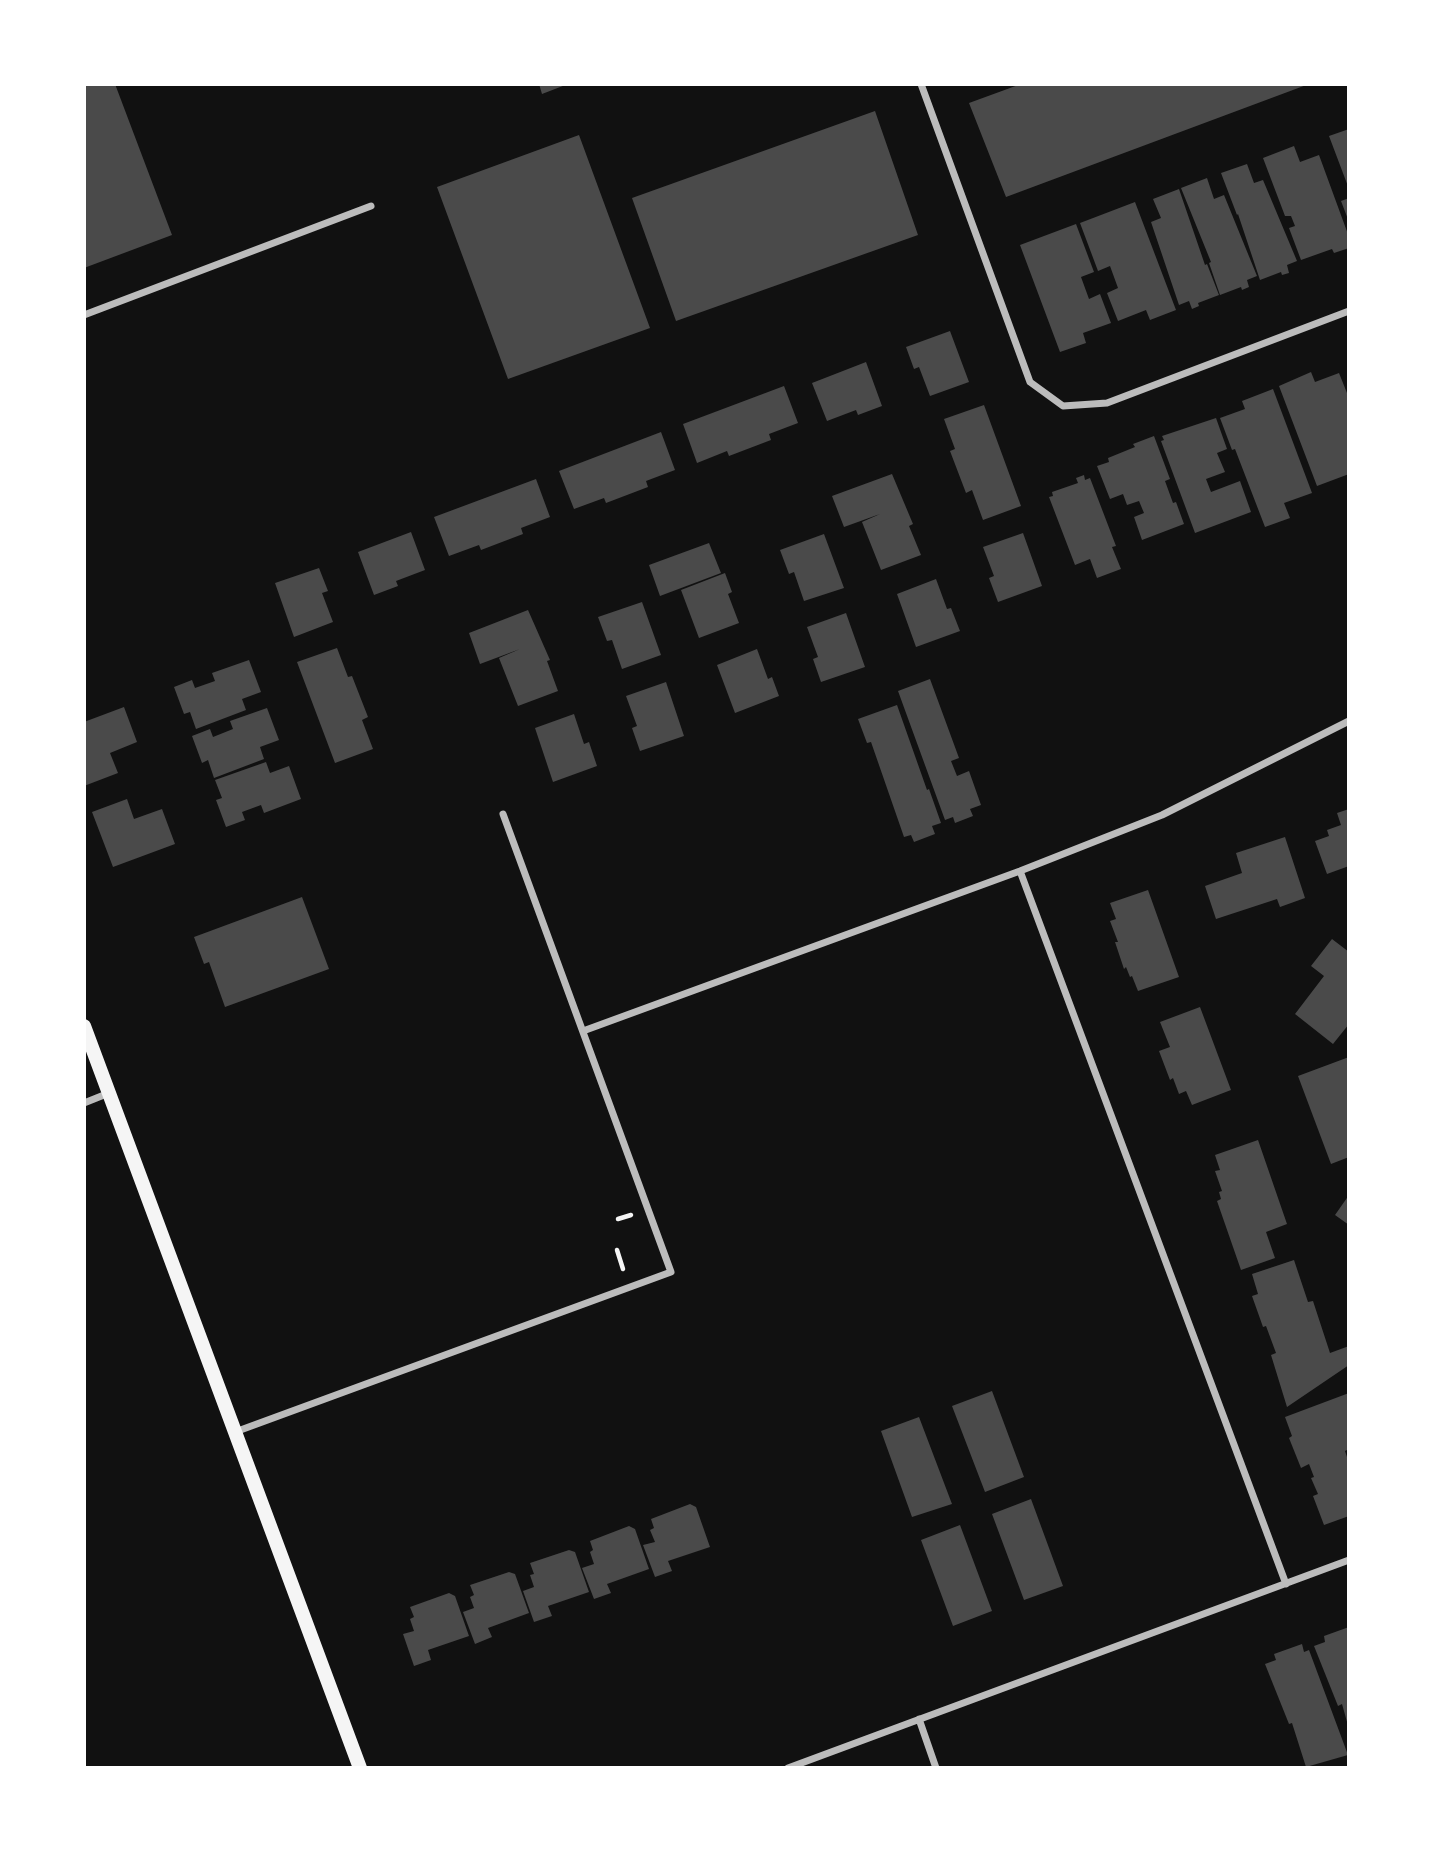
<!DOCTYPE html>
<html>
<head>
<meta charset="utf-8">
<style>
  body { margin:0 }
  #map { position:relative; width:1433px; height:1852px; overflow:hidden; background:#111; font-family:Ubuntu,sans-serif }
  canvas { display:block }
  .frame { position:absolute; inset:0; border:86px solid #fff; pointer-events:none }
</style>
</head>
<body>
<div id="map">
<canvas width="1433" height="1852"></canvas>
<div class="frame"></div>
</div>
<script>
const c = document.querySelector('canvas').getContext('2d');
c.lineJoin = 'round';
function fill(path, color) { c.fillStyle = color; c.fill(path, 'evenodd'); }
function strokePath(path, color, width, dash) { c.strokeStyle = color; c.lineWidth = width; c.lineCap = dash ? 'butt' : 'round'; c.setLineDash(dash || []); c.stroke(path); }
fill(new Path2D(`
  M84,84H115L172,235L84,268Z
  M539,84H568L542,94Z
  M1021,84H1309L1006,197L969,103Z
  M875,111L918,235L676,321L632,198Z
  M1349,129V189L1329,136Z
  M579,135L650,328L508,379L437,187Z
  M1294,146L1300,162L1319,155L1349,237V248L1334,253L1332,249L1301,260L1289,228L1295,226L1291,216H1285L1263,158Z
  M1247,164L1254,183L1263,180L1297,261L1287,265L1289,273L1282,275L1281,272L1260,280L1238,214L1237,215L1221,173Z
  M1207,178L1214,199L1224,195L1257,276L1247,280L1249,287L1242,290L1241,287L1220,295L1209,263L1211,262L1181,188Z
  M1179,189L1205,265L1207,264L1219,295L1198,303L1199,306L1192,309L1189,301L1179,305L1151,222L1161,218L1153,199Z
  M1349,198V222L1341,201Z
  M1135,202L1176,310L1150,320L1146,310L1118,321L1107,293L1118,288L1110,266L1098,271L1080,223Z
  M1076,224L1094,272L1081,277L1089,299L1100,294L1111,323L1083,333L1086,343L1060,352L1020,245Z
  M950,331L969,382L930,396L919,367L914,369L906,347Z
  M866,362L882,406L858,415L856,410L827,421L812,383Z
  M1311,372L1315,382L1339,373L1349,398V474L1317,486L1279,386Z
  M784,386L798,423L769,434L771,440L729,456L727,451L697,463L683,424Z
  M1273,389L1312,493L1284,503L1290,518L1265,527L1235,449L1232,450L1220,418L1245,409L1242,401Z
  M984,405L1021,506L983,520L972,490L966,493L950,451L955,449L944,419Z
  M1216,418L1227,449L1217,453L1225,472L1206,479L1211,492L1240,481L1251,512L1195,533L1161,441L1164,440L1162,436Z
  M661,432L675,470L646,481L648,487L606,503L604,498L574,509L559,471Z
  M1154,436L1170,479L1165,481L1173,503L1176,502L1184,524L1142,540L1134,517L1144,513L1139,501L1127,505L1123,494L1110,499L1097,466L1109,462L1108,458L1135,447L1133,444Z
  M892,474L913,524L909,526L921,555L881,570L862,522L880,514L844,527L832,496Z
  M1084,475L1085,480L1090,478L1116,546L1112,547L1121,569L1097,578L1090,559L1075,565L1049,497L1053,496L1052,492L1078,483L1076,478Z
  M536,479L550,517L521,528L523,534L481,550L479,545L449,556L434,517Z
  M411,532L425,570L396,581L398,586L374,595L358,552Z
  M1023,533L1042,586L998,602L989,578L994,576L983,547Z
  M824,534L844,588L804,601L794,572L789,574L780,550Z
  M709,543L721,573L660,596L649,565Z
  M319,568L328,591L322,593L333,622L294,637L275,583Z
  M725,573L732,592L728,594L739,623L699,638L681,590Z
  M936,579L947,609L951,608L960,631L916,647L897,594Z
  M642,602L661,655L622,669L612,640L607,641L598,617Z
  M528,610L550,660L547,661L558,691L518,706L499,658L520,649L480,664L469,633Z
  M846,613L865,667L821,682L813,659L818,657L807,627Z
  M337,648L348,677L352,676L368,717L362,720L373,749L335,763L297,662Z
  M757,649L768,679L772,677L779,696L735,713L717,665Z
  M249,660L261,692L242,699L246,710L196,729L190,712L184,714L174,687L192,680L195,688L215,681L212,673Z
  M930,679L959,758L951,761L957,776L969,771L981,805L970,809L973,816L955,823L953,817L945,820L898,691Z
  M666,682L684,736L640,751L632,728L637,726L626,696Z
  M897,705L927,790L929,789L941,823L932,826L935,834L914,842L911,835L904,837L871,742L867,743L858,719Z
  M124,707L137,742L110,753L118,773L84,786V722Z
  M267,708L279,740L260,747L264,759L214,778L208,760L202,763L192,736L210,729L213,737L233,729L230,721Z
  M574,714L584,744L589,742L597,766L553,782L535,728Z
  M266,762L270,773L289,766L301,799L264,813L261,805L242,812L245,820L226,827L216,800L222,798L215,780Z
  M127,799L134,819L162,809L175,844L113,867L92,812Z
  M1349,809V866L1327,874L1315,841L1329,836L1327,830L1341,825L1337,813Z
  M1285,837L1305,898L1280,907L1277,899L1216,919L1205,886L1242,873L1236,853Z
  M1148,890L1179,977L1138,991L1132,976L1130,977L1126,967L1124,969L1115,942H1118L1110,921L1116,919L1110,903Z
  M302,897L329,969L225,1007L209,962L204,964L194,937Z
  M1332,939L1349,952V1024L1333,1044L1295,1014L1324,976L1311,966Z
  M1200,1007L1231,1090L1192,1105L1186,1091L1179,1094L1173,1078L1170,1080L1159,1051L1170,1047L1160,1022Z
  M1349,1057V1157L1331,1164L1298,1076Z
  M1258,1140L1287,1224L1266,1232L1275,1258L1241,1270L1217,1201L1221,1199L1219,1192L1222,1191L1215,1171L1220,1170L1215,1155Z
  M1349,1195V1225L1335,1215Z
  M1294,1260L1308,1302L1313,1301L1330,1353L1349,1346V1365L1287,1407L1271,1355L1276,1353L1266,1326L1263,1327L1252,1296L1258,1294L1252,1274Z
  M992,1391L1024,1477L985,1492L952,1406Z
  M1349,1393V1449L1345,1451L1349,1463V1516L1324,1525L1313,1496L1318,1494L1311,1478L1314,1477L1309,1464L1301,1468L1289,1438L1292,1436L1285,1417Z
  M919,1417L952,1504L912,1517L881,1431Z
  M1031,1499L1063,1586L1024,1600L992,1514Z
  M690,1504L696,1507L710,1547L668,1561L672,1571L655,1577L643,1545L655,1542L650,1530L654,1528L651,1519Z
  M960,1525L992,1611L953,1626L921,1540Z
  M629,1526L635,1529L649,1569L607,1584L611,1593L594,1599L582,1568L594,1564L590,1552L593,1550L590,1541Z
  M569,1550L575,1552L589,1592L548,1606L552,1616L534,1622L523,1591L534,1587L530,1575L534,1574L530,1563Z
  M509,1572L515,1574L529,1613L488,1628L492,1637L475,1644L463,1612L474,1608L470,1597L474,1595L470,1585Z
  M449,1593L455,1596L469,1636L428,1650L431,1660L414,1666L403,1634L414,1631L410,1619L414,1617L410,1607Z
  M1349,1627V1729L1342,1704L1338,1706L1314,1646L1325,1642L1324,1636Z
  M1302,1644L1304,1652L1309,1650L1348,1755L1306,1767L1292,1723L1289,1724L1265,1664L1276,1660L1274,1654Z`), '#4a4a4a');
strokePath(new Path2D(`
  M618,1219L631,1215
  M617,1250L623,1269`), '#f5f5f5', 4.5);
strokePath(new Path2D(`
  M921,84L1030,382L1063,406L1107,403L1349,311
  M84,315L371,206
  M1020,871L1286,1584
  M583,1031L1020,871L1162,815L1349,721
  M84,1103L109,1093
  M235,1432L671,1272L503,814
  M919,1719L936,1768
  M788,1768L1349,1560`), '#bcbcbc', 7);
strokePath(new Path2D(`
  M84,1026L360,1768`), '#f5f5f5', 14);
</script>
</body>
</html>
